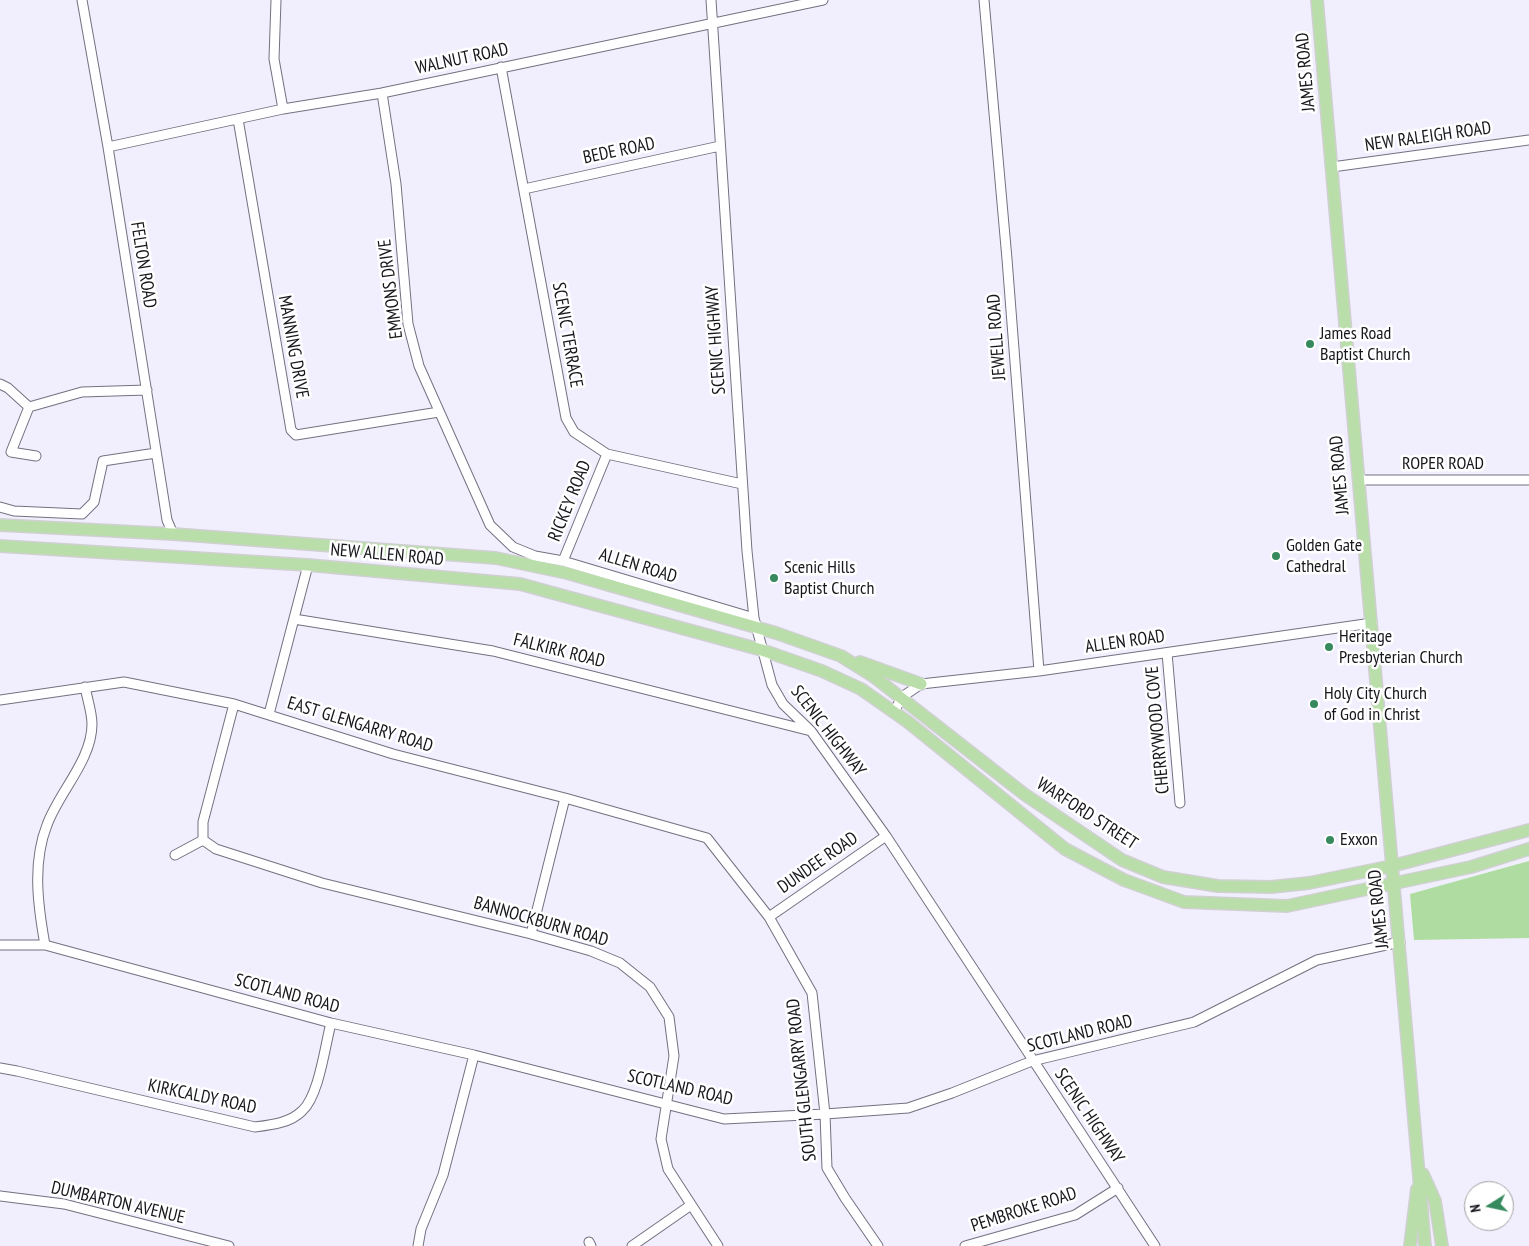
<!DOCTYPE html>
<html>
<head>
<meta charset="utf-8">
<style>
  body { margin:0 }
  #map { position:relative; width:1529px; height:1246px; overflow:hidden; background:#f1effd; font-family:"PT Sans Narrow",sans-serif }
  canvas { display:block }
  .north { position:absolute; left:1464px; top:1181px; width:50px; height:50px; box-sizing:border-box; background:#fff; border:1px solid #a2a2a4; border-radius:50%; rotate:260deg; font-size:14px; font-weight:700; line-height:20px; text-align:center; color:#16161c }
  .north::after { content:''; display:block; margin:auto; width:18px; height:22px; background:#368a5d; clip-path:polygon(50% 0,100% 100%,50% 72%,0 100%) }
</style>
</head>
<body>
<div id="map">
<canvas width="1529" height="1246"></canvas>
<div class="north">N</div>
</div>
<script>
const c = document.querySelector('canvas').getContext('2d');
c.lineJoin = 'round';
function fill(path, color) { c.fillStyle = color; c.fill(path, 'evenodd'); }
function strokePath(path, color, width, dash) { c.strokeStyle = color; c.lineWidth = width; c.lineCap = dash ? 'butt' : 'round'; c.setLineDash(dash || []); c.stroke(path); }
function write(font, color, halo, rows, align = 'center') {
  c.font = font + ' "PT Sans Narrow",sans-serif'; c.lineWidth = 5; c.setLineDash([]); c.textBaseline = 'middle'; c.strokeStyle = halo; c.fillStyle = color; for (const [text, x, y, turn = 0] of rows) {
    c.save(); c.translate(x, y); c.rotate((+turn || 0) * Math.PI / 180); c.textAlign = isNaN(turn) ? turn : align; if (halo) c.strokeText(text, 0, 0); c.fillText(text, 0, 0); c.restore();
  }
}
fill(new Path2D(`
  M1529,861V938L1414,940L1410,894Z`), '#afdca0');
const minor = new Path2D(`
  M82,0L108,147L167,520L173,534
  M276,0L274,59L283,109
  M711,0L747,551L754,618L772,685L783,704L811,731L886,836L1155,1246
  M984,0L1007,259L1039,671
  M501,67L566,418L574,432L607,454L742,484
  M382,93L396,184L408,324L419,366L490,525L513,547L535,556L563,561L754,618
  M238,119L291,430L296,435L439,412
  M108,147L283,109L382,93L823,0
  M1332,167L1529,140
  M524,189L720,146
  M0,384L8,388L29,407
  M29,407L82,392L147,390
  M29,407L11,452L36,456
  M1358,480H1529
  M0,507L14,511L82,514L94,502L103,461L156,453
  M563,561L607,454
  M294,619L493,651L811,731
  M1167,653L1180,803
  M0,700L124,682L234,704L393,754L565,798L707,838L769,917L812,993L825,1114L827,1168L845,1198L878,1246
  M894,712L902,697L921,684L1039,671L1372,623
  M269,714L308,565
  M203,840L216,849L322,883L531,934L591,951L620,963L650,987L669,1017L674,1056L661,1139L668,1169L718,1246
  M175,855L203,840V822L234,704
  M769,917L886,836
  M531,934L565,798
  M0,945H45L331,1023L474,1055L724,1119L825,1114L908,1108L952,1093L1032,1061L1194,1022L1317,960L1400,942
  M45,945C38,906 32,863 47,825C59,792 92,760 92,724C92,712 87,698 85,687
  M0,1068L17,1071L255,1127C271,1125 290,1123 302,1111C319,1096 325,1046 331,1023
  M0,1196L64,1204L229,1246
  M589,1242L591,1246
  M418,1246L421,1229L443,1175L474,1055
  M632,1246L691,1205
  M965,1246L1075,1215L1118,1188`);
const major = new Path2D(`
  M1317,0L1425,1246
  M0,525L173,534L496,558L567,573L776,633L841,656L873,676L1024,794L1122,860L1163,877L1218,886L1271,887L1309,883L1392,866L1529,830
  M0,546L308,565L520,584L762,650L822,671L861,689L908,722L1065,849L1124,880L1184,902L1287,906L1471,867L1529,849
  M860,662L921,684
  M1423,1174L1435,1201L1442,1246
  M1410,1246L1417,1189`);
strokePath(minor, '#737180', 11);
strokePath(major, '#d0d0d2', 14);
strokePath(minor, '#fff', 9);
strokePath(major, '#b9dea9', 11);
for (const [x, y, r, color] of [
  [1310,344,5,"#368a5d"],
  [1276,556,5,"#368a5d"],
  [774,578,5,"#368a5d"],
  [1329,647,5,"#368a5d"],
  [1314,704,5,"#368a5d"],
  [1330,840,5,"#368a5d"]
]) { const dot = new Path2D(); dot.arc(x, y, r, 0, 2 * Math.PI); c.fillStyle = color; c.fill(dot); strokePath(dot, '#fff', 2); }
write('18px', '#16161c', '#fff', [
  ["WALNUT ROAD",462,59,-12],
  ["JAMES ROAD",1306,72,-95],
  ["NEW RALEIGH ROAD",1428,137,-8],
  ["BEDE ROAD",619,151,-12],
  ["FELTON ROAD",143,265,81],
  ["EMMONS DRIVE",391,289,-97],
  ["SCENIC TERRACE",567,335,80],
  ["JEWELL ROAD",997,337,-94],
  ["SCENIC HIGHWAY",716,340,-94],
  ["MANNING DRIVE",293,347,80],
  ["ROPER ROAD",1443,464],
  ["JAMES ROAD",1340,475,-95],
  ["RICKEY ROAD",570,501,-68],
  ["NEW ALLEN ROAD",387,555,5],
  ["ALLEN ROAD",638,566,17],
  ["ALLEN ROAD",1125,642,-8],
  ["FALKIRK ROAD",559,651,14],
  ["EAST GLENGARRY ROAD",360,725,17],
  ["CHERRYWOOD COVE",1158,730,-95],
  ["SCENIC HIGHWAY",828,731,52],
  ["WARFORD STREET",1087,814,33],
  ["DUNDEE ROAD",818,863,-35],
  ["JAMES ROAD",1379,909,-96],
  ["BANNOCKBURN ROAD",541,922,16],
  ["SCOTLAND ROAD",287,994,15],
  ["SCOTLAND ROAD",1080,1034,-14],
  ["SOUTH GLENGARRY ROAD",802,1080,-96],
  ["SCOTLAND ROAD",680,1088,13],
  ["KIRKCALDY ROAD",202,1097,12],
  ["SCENIC HIGHWAY",1089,1116,56],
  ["DUMBARTON AVENUE",118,1203,13],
  ["PEMBROKE ROAD",1024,1210,-18]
]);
write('18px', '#16161c', '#fff', [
  ["James Road",1320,334],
  ["Baptist Church",1320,355],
  ["Golden Gate",1286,546],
  ["Cathedral",1286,567],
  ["Scenic Hills",784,568],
  ["Baptist Church",784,589],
  ["Heritage",1339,637],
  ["Presbyterian Church",1339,658],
  ["Holy City Church",1324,694],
  ["of God in Christ",1324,715],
  ["Exxon",1340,840]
], 'left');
</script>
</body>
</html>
